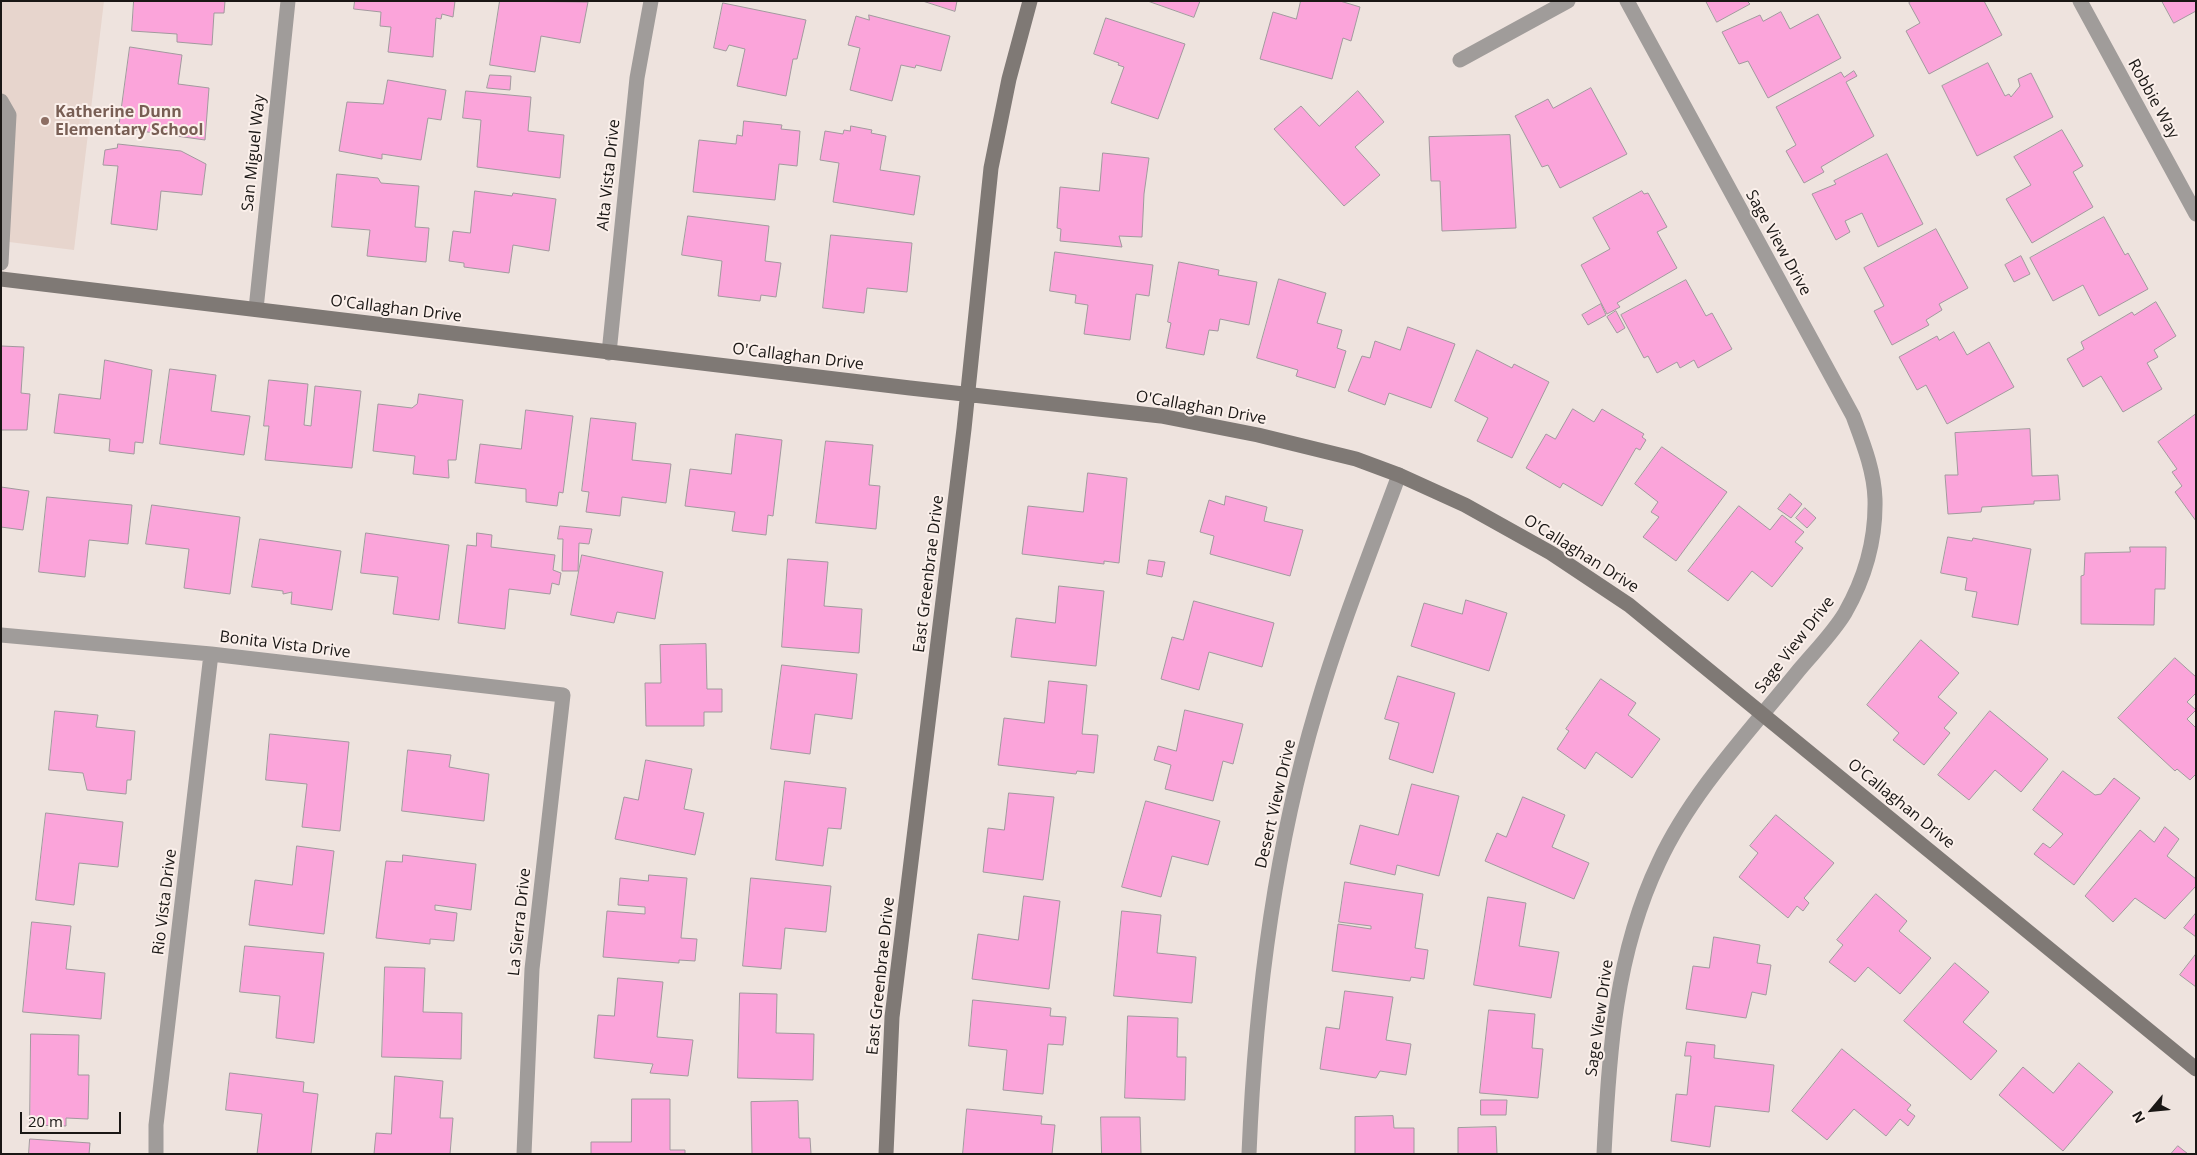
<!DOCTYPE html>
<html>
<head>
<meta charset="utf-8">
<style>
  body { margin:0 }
  #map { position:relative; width:2197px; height:1155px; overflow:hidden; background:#eee3de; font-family:"Open Sans",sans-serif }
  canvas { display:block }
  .frame { position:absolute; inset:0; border:2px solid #1a1715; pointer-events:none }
  .north { position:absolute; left:2127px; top:1085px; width:50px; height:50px; -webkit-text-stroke:4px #fbf0eb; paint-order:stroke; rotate:242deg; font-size:14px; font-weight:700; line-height:20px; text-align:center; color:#1a1715 }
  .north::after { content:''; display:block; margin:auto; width:18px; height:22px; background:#1a1715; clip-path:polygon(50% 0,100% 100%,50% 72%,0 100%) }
  .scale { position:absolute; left:20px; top:1112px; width:101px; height:22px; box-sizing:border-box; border:2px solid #1a1715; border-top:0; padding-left:6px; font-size:15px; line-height:18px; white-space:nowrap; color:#1a1715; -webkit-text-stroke:4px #fbf0eb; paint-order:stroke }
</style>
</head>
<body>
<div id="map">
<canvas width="2197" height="1155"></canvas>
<div class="frame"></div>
<div class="north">N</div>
<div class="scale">20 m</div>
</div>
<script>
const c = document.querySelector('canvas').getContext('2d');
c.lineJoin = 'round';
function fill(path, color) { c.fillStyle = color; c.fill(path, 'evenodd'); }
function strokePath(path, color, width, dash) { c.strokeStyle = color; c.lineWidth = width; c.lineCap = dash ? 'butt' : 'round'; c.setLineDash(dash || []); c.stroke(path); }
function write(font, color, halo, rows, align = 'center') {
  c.font = font + ' "Open Sans",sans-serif'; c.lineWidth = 4; c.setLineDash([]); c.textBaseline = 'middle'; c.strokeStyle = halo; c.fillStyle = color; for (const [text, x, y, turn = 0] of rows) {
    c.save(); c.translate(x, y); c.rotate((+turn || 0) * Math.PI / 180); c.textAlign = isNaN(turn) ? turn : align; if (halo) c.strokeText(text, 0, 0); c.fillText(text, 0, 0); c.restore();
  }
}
fill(new Path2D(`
  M1,1H104L74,250L1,241Z`), '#e7d5cd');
const building = new Path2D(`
  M134,1H225L224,13H214L212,45L177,42V34L132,31Z
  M355,1H455L453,17L442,14L441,19L436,18L433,57L388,52L391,27L380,26L381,12L354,9Z
  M500,1L588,2L580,43L541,36L535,72L490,65Z
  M923,1H957L955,11Z
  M1148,1H1200L1194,17Z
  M1301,1H1340L1360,7L1351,41L1343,38L1332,79L1260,59L1273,12L1296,19Z
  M1706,1H1747L1750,4L1717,22Z
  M1912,1H1984L2002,35L1929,74L1906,31L1920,23L1909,3Z
  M2162,1H2196V11L2174,23Z
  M723,3L806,20L797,59H793L786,96L737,86L745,49L729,45L726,51L714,48Z
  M1781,12L1790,29L1818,14L1841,58L1768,98L1748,61L1739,64L1722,32L1760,15L1763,21Z
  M869,15L950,36L941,71L916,65L915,68L901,65L892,101L850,90L860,48L848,45L856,16L869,20Z
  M1106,18L1185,44L1158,119L1111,103L1124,67L1118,65L1119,63L1094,54Z
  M130,47L182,55L178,84L209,88L205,140L119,128Z
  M1988,63L2005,96L2009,94L2011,97L2020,86L2018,79L2031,73L2053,117L1977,156L1942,86Z
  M1854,71L1857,76L1846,82L1874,136L1821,167L1824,172L1804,183L1786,151L1796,145L1776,107L1841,72L1844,77Z
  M490,75L511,76L510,90L487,88Z
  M388,80L446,90L441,120L428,118L421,160L382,154V159L339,151L347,102L383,104Z
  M1591,88L1627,154L1560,188L1548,165L1542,167L1515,116L1548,99L1553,108Z
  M466,91L531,97L528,131L564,135L560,178L477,167L481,120L463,118Z
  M1358,91L1384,122L1355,147L1380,175L1344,206L1274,129L1301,106L1319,126Z
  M744,121L782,125L781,129L800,131L797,166L779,164L775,200L693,192L699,140L736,144L737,135L742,136Z
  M851,126L872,130L871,133L886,136L880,170L920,176L914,215L833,202L839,163L820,160L825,131L843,134L844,130L850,131Z
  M2062,130L2083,166L2073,172L2093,207L2032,243L2006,199L2031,185L2014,157Z
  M1510,135L1516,228L1442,231L1440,181H1431L1429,137Z
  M118,144L181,151L206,164L202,195L161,191L157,230L111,224L118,166L103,165L105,150L117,148Z
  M1103,153L1149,158L1144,194L1142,237L1119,236L1122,247L1060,241L1061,229L1057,228L1060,187L1099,191Z
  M1887,154L1923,224L1878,247L1862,213L1845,221L1850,232L1836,240L1812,194L1836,184L1834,181Z
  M337,174L378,178L381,183L419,186L415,227L429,228L426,262L367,256L370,230L332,227Z
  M475,191L512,196L513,193L556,199L549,251L513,245L509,273L464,267V263L449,261L453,231L470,233Z
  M1642,191L1644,194L1648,193L1667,227L1657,232L1677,268L1617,303L1620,307L1607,314L1581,265L1610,249L1593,218Z
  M688,216L769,226L765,261L781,263L776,297L761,295L760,301L718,296L722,261L682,255Z
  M2104,217L2125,255L2128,253L2148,289L2099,316L2083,285L2053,301L2030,258Z
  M1936,229L1968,288L1939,304L1942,310L1926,320L1929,325L1892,345L1874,311L1884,306L1864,268Z
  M831,235L912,243L907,292L867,288L864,313L823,308Z
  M1055,252L1153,265L1149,296L1136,294L1130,340L1084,334L1088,305L1075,303L1076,295L1050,291Z
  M2021,256L2030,274L2014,282L2005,265Z
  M1179,262L1219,270L1218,275L1257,282L1249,325L1220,319L1218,331L1209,330L1204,355L1166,348L1171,323L1168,322Z
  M1279,279L1326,293L1317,323L1342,330L1337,348L1346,351L1335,388L1296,376L1298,370L1257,358Z
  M1686,280L1706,316L1712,313L1732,349L1698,368L1694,360L1680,368L1677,362L1657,373L1648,356L1644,358L1621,315Z
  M2156,302L2176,336L2154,350L2158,357L2147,363L2162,389L2123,412L2101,376L2083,387L2067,359L2084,349L2081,342L2132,312L2134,315Z
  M1601,304L1606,315L1588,325L1582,315Z
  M1616,311L1625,328L1617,333L1607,317Z
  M1408,327L1455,344L1431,408L1389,393L1385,405L1348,391L1362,356L1370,358L1375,341L1400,350Z
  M1954,332L1967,355L1989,342L2014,387L1947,424L1926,385L1917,390L1899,357L1937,336L1939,340Z
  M1,346L24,347L21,393L30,394L27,430H1Z
  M1477,350L1512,368L1514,364L1549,382L1512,458L1477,441L1488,418L1455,401Z
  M105,360L152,370L143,443L135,442L134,454L109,451L110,439L54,433L59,394L100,399Z
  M170,369L216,375L211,411L250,416L244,455L160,444Z
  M269,380L308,384L304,425L311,426L315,386L361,391L352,468L265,460L269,426H264Z
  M419,394L463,400L456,460H448L449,478L413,474L415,456L373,451L378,404L412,408L417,404Z
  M1573,409L1594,422L1602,409L1644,434L1642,437L1646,440L1640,450L1636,448L1602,506L1563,483L1560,488L1526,468L1546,434L1555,439Z
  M526,410L573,416L563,493L559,492L557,506L526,502V489L475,483L480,444L521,449Z
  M2196,414V521L2175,492L2182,486L2172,472L2177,469L2158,442Z
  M591,418L636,423L632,460L671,464L666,503L622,497L620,516L586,512L589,492L582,491Z
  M2030,429L2032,476L2058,475L2060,500L2034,501V504L1982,507L1981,512L1948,514L1945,475H1958L1955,433Z
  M736,434L782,440L773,516L768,515L766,535L732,531L735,512L685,506L690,469L731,474Z
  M826,441L873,445L869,485L880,486L876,529L816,523Z
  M1662,447L1727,492L1676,561L1643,537L1659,517L1651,512L1658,502L1635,484Z
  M1088,473L1127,478L1119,563L1104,561V564L1022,554L1028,506L1083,512Z
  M1,487L29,491L23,530L1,527Z
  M1790,494L1802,504L1791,518L1778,509Z
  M1226,496L1267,507L1264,521L1303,530L1290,576L1210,554L1214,536L1200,532L1209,500L1224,505Z
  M47,497L132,505L128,544L89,540L85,577L39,572Z
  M152,505L240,517L230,594L184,588L189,549L146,544Z
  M1739,506L1770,530L1782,515L1804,532L1795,542L1803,548L1772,587L1752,571L1728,601L1688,571Z
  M1805,508L1816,518L1807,528L1796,518Z
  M560,526L592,529L589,544L579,543L578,571H562L563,539H558Z
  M366,533L449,545L439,620L393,614L398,577L361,573Z
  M477,533L492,535L491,547L555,555L553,570L561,573L559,585L552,583L550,594L509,589L505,629L458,623L467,545L476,546Z
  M1948,537L1972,541L1973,538L2031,549L2018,625L1972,617L1977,592L1965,590L1967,578L1941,573Z
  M260,539L341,551L332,610L291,604L292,592L283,594V591L252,587Z
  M2130,547H2166L2165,589H2155L2154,625L2081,624V576L2084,575L2085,553L2130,552Z
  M582,555L663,572L655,619L617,612L614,623L571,615Z
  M788,559L828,562L824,606L862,609L859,653L782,647Z
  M1149,560L1165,562L1162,577L1147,574Z
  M1059,586L1104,591L1096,666L1011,657L1016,618L1055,623Z
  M1466,600L1507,613L1489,671L1411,646L1424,603L1462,614Z
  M1194,601L1274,623L1262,667L1209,652L1199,690L1161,679L1172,637L1183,640Z
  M1921,640L1959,673L1938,697L1957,713L1944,728L1950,733L1924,765L1893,740L1899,733L1867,705Z
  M706,644L707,689H722V712H704V726H646L645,683H661L660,645Z
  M2175,658L2196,677V693L2187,702L2196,710L2187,719L2196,728V774L2190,780L2177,769L2175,771L2118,718Z
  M782,665L857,674L852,719L815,714L810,754L771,749Z
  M1398,676L1455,693L1433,773L1389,759L1399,723L1385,719Z
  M1601,679L1636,703L1628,715L1660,739L1632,778L1596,752L1585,769L1557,749L1569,731L1566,729Z
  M1049,681L1087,685L1082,734L1098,735L1094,773L1077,771L1076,774L998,765L1004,718L1044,723Z
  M1185,710L1243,724L1233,764L1223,761L1213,801L1165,789L1171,765L1154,760L1158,746L1176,751Z
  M55,711L98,715L96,727L135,731L131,780H127L126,794L87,790L83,773L49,770Z
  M1990,711L2048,759L2021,792L1995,770L1969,800L1938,775Z
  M270,734L349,742L340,831L302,827L307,784L266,780Z
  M408,750L451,755L449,767L489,774L484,821L402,811Z
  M646,760L692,769L684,809L704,813L695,855L615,839L624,797L638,800Z
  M2063,771L2095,795L2101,794L2114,778L2140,798L2074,885L2034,854L2043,843L2050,848L2063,834L2033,810Z
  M785,781L846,788L841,829L828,828L823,866L776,860Z
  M1412,784L1459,796L1439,876L1397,865L1395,875L1350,864L1360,825L1398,835Z
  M1009,793L1054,797L1043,880L983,872L988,828L1004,830Z
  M1523,797L1565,815L1552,847L1589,863L1574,899L1485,861L1497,833L1506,837Z
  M1146,801L1220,821L1208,865L1172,856L1161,897L1122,887Z
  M46,813L123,822L118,867L79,863L74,905L36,900Z
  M1776,815L1834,863L1804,898L1809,903L1803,911L1797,906L1788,918L1739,877L1758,853L1750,846Z
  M2165,827L2179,839L2167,856L2196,879V886L2165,919L2135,898L2113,922L2085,896L2140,830L2154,842Z
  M297,846L334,851L324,934L249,925L255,880L292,885Z
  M403,855L476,864L471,910L435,905V910L457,913L454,941L430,939V944L376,938L386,861L402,862Z
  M649,875L687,878L681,938L697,939L695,961L679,960V963L603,957L607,911L645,914V907L618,905L620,878L648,881Z
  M751,878L831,886L826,932L785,928L781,969L743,966Z
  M1345,882L1423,894L1415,948L1428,950L1424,979L1411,977L1410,981L1332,971L1338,924L1371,929V926L1339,922Z
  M1876,894L1907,921L1899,931L1931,958L1900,994L1868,967L1855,982L1829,962L1843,945L1837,940Z
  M1024,896L1060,901L1049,989L972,979L978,934L1018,940Z
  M1488,897L1526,903L1519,946L1559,952L1551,998L1474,985Z
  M1122,911L1161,915L1157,953L1196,957L1192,1003L1114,996Z
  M2196,913V937L2184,928Z
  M32,922L71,926L66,969L105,973L101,1019L23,1012Z
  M1714,937L1760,945L1757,963L1771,965L1766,995L1752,992L1746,1018L1686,1009L1693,966L1709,968Z
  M245,946L324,953L314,1043L276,1038L280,996L240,992Z
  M2196,954V987L2180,975Z
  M1955,963L1989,992L1963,1022L1997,1051L1971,1080L1904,1021Z
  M385,967L425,968L423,1012L462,1013L461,1059L382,1057Z
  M618,978L663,982L657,1037L693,1040L688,1076L650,1073L653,1064L594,1058L598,1015L614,1016Z
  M1345,991L1393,997L1386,1040L1411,1044L1406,1075L1380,1071L1376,1078L1320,1069L1326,1027L1339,1029Z
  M740,993L777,994L776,1033L814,1034L813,1080L738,1078Z
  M973,1000L1051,1008L1050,1016L1066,1017L1063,1045L1048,1044L1043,1094L1003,1090L1007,1050L969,1046Z
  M1489,1010L1535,1014L1532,1048L1543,1049L1538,1098L1480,1093Z
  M1128,1016L1178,1018L1177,1057H1186L1185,1100L1125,1098Z
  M31,1034L79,1035L78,1075H89L88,1119L66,1118V1126L30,1125Z
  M1687,1042L1715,1045L1714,1058L1774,1065L1769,1112L1715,1106L1710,1147L1671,1141L1676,1094L1687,1095L1691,1056H1685Z
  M1842,1049L1911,1105L1907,1110L1915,1116L1908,1126L1900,1119L1886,1136L1854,1109L1827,1140L1792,1111Z
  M2079,1063L2113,1092L2063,1151L1999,1095L2023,1067L2053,1093Z
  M230,1073L304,1082L303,1092L318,1094L311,1154H257L262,1114L226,1110Z
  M395,1076L443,1081L440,1118H453L450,1154H374L376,1133L391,1134Z
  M632,1099H670V1150H685V1154H591V1142H631Z
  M1481,1100H1507L1506,1115H1481Z
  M798,1101L799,1138H810L811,1154H752L751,1102Z
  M967,1109L1042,1116L1041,1124L1055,1125L1052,1154H963Z
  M1393,1116L1394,1128H1414V1154H1355V1117Z
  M1101,1117H1140L1141,1154H1102Z
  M1496,1127L1497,1154H1458V1128Z
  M30,1139L90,1143L89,1154H29Z
  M2178,1146L2188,1154H2171Z`);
fill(building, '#fba4da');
strokePath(building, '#a2999e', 1);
strokePath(new Path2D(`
  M1,101L9,115L1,263`), '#a09c9a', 15);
strokePath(new Path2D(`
  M2080,1L2196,214
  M1460,60L1568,1
  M256,309L288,1
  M609,353L637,78L651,1
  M1,635L211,654L563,695L532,969L524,1154
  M156,1154V1125L211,654
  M1249,1154C1255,1004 1273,855 1316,710C1339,631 1370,553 1399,475
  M1604,1154C1609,1053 1615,954 1659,862C1692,791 1750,731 1799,670C1814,652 1833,633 1845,613C1865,578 1876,539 1875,499C1874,470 1863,443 1853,416L1627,1`), '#a09c9a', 15);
strokePath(new Path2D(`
  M1,279L910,388L1161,416L1258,435L1356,459L1399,475L1465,505L1551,553L1629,605L2196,1069
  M886,1154L892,1017L964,429L991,168L1009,79L1030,1`), '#7f7975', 15);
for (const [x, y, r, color] of [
  [45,121,5,"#8d6e63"]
]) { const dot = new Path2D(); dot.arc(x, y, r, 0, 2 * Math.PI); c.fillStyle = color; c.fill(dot); strokePath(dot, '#fbf0eb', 2); }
write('16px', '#1a1715', '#fbf0eb', [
  ["Robbie Way",2153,99,61],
  ["San Miguel Way",254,153,-84],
  ["Alta Vista Drive",609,175,-84],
  ["Sage View Drive",1778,243,61],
  ["O'Callaghan Drive",396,309,7],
  ["O'Callaghan Drive",798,357,7],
  ["O'Callaghan Drive",1201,408,10],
  ["O'Callaghan Drive",1581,554,32],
  ["East Greenbrae Drive",929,574,-83],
  ["Bonita Vista Drive",285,645,7],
  ["Sage View Drive",1795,645,-52],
  ["Desert View Drive",1276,804,-77],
  ["O'Callaghan Drive",1901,804,39],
  ["Rio Vista Drive",165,902,-83],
  ["La Sierra Drive",520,922,-84],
  ["East Greenbrae Drive",881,976,-84],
  ["Sage View Drive",1600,1018,-82]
]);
write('bold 16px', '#785e54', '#fbf0eb', [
  ["Katherine Dunn",55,112],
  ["Elementary School",55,130]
], 'left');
</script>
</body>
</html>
